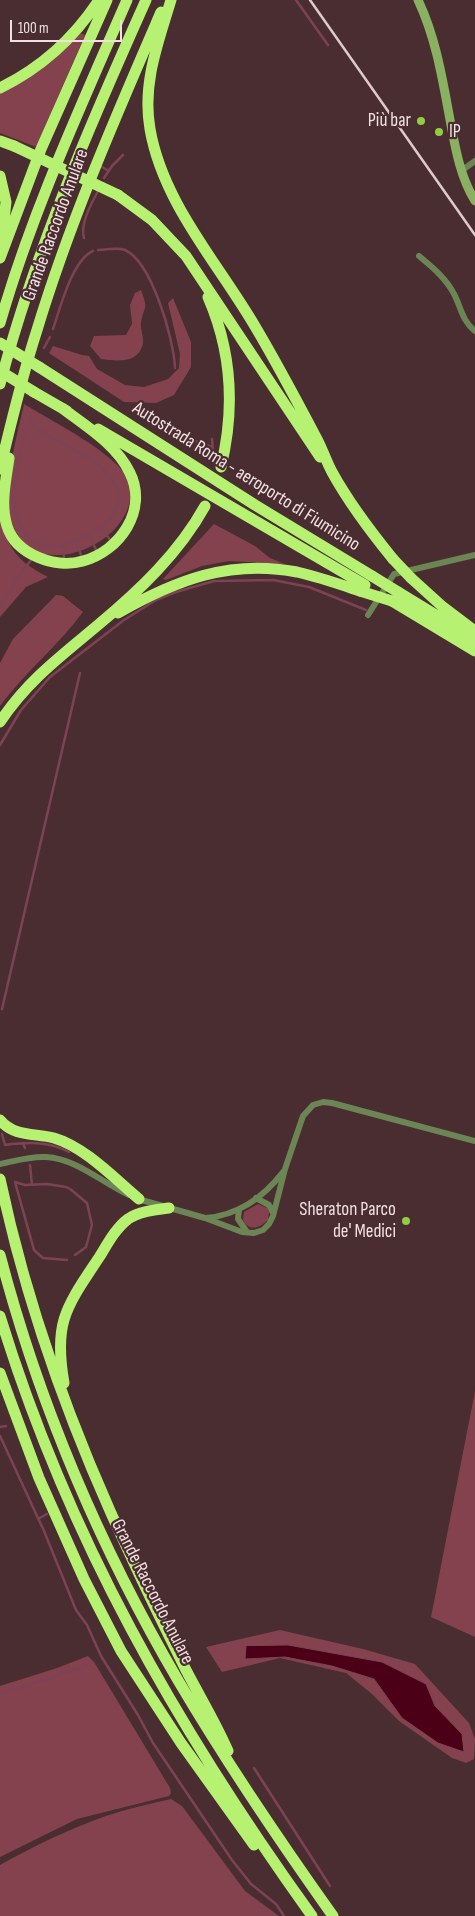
<!DOCTYPE html>
<html>
<head>
<meta charset="utf-8">
<style>
  body { margin:0 }
  #map { position:relative; width:475px; height:1916px; overflow:hidden; background:#492d31; font-family:"Sofia Sans Condensed",sans-serif }
  canvas { display:block }
  .scale { position:absolute; left:10px; top:20px; width:112px; height:22px; box-sizing:border-box; border:2px solid #f2dfe1; border-top:0; padding-left:6px; font-size:15px; line-height:18px; white-space:nowrap; color:#f2dfe1; -webkit-text-stroke:4px #492d31; paint-order:stroke }
</style>
</head>
<body>
<div id="map">
<canvas width="475" height="1916"></canvas>
<div class="scale">100 m</div>
</div>
<script>
const c = document.querySelector('canvas').getContext('2d');
c.lineJoin = 'round';
function fill(path, color) { c.fillStyle = color; c.fill(path, 'evenodd'); }
function strokePath(path, color, width, dash) { c.strokeStyle = color; c.lineWidth = width; c.lineCap = dash ? 'butt' : 'round'; c.setLineDash(dash || []); c.stroke(path); }
function write(font, color, halo, rows, align = 'center') {
  c.font = font + ' "Sofia Sans Condensed",sans-serif'; c.lineWidth = 4.5; c.setLineDash([]); c.textBaseline = 'middle'; c.strokeStyle = halo; c.fillStyle = color; for (const [text, x, y, turn = 0] of rows) {
    c.save(); c.translate(x, y); c.rotate((+turn || 0) * Math.PI / 180); c.textAlign = isNaN(turn) ? turn : align; if (halo) c.strokeText(text, 0, 0); c.fillText(text, 0, 0); c.restore();
  }
}
fill(new Path2D(`
  M80,33L85,35L36,147L0,133V90Z
  M141,290C149,312 144,304 141,323C140,329 144,336 143,343C139,364 117,361 101,359L90,346L94,336L126,335L132,324L130,305L135,293Z
  M173,298L191,342V367L174,395L156,403L124,402L49,353L53,346L82,355L89,356L97,369L125,385L144,387L168,379L179,368L180,354L168,303Z
  M24,404C48,419 122,456 129,482C144,540 37,587 14,528C12,523 9,518 9,513C5,477 16,440 24,404Z
  M0,517C9,550 17,561 48,577L26,587L0,617Z
  M214,524L255,546L270,558L285,564L229,561L202,566L166,580L163,579Z
  M56,595L63,596L83,612C58,646 25,672 0,706V663L13,639Z
  M258,1204L267,1208L269,1212L268,1220C260,1228 249,1232 243,1220L244,1212Z
  M475,1391V1637L431,1617Z
  M280,1630L363,1649L415,1664L469,1723L475,1739L474,1759L466,1763L452,1758L399,1721L372,1694L346,1673L280,1658L222,1672L206,1647ZM288,1645L382,1662L426,1684L435,1706L462,1734L402,1718L374,1679L332,1666L285,1657L245,1659Z
  M88,1656L94,1662L170,1788L171,1793L169,1796L77,1819L0,1857V1686L57,1668Z
  M171,1799L182,1806L245,1891L279,1916H0V1865C34,1846 69,1829 106,1816C127,1809 149,1804 171,1799Z`), '#84424e');
const water = new Path2D(`
  M288,1645L382,1662L426,1684L435,1706L462,1734L464,1752L438,1743L402,1718L374,1679L332,1666L285,1657L245,1659L246,1646Z`);
fill(water, '#4b0018');
strokePath(water, '#7d4354', 1);
strokePath(new Path2D(`
  M296,0L328,45
  M102,167L109,171
  M104,178L112,166L123,155
  M84,238C80,224 91,204 98,191
  M98,250C107,250 116,247 125,250C152,262 174,340 175,368
  M53,329C60,309 72,260 93,251
  M44,348L50,337
  M142,415L184,437L212,447
  M25,431C20,456 11,484 15,510C15,515 18,520 20,524C34,556 61,549 87,535C108,524 128,509 114,482C99,454 48,443 29,420
  M212,439L213,453
  M101,528L111,541
  M89,534L96,550
  M76,541L81,555
  M63,545L64,557
  M0,607L20,574L32,559
  M0,745L21,710L50,677L124,620L156,600L176,592L214,581L273,580L309,587L366,610
  M2,1009L80,673
  M2,1134L5,1145C27,1142 49,1141 69,1152
  M23,1143L25,1148
  M30,1165L32,1185
  M67,1260L43,1258L34,1250L15,1182L25,1185L47,1184L66,1187L70,1189L87,1203L92,1225L86,1247L75,1255
  M0,1427L6,1426
  M0,1436L44,1531L76,1610L87,1625L101,1656L138,1715L153,1743L232,1860L251,1884L276,1904L284,1916
  M38,1519L47,1514
  M0,1694L89,1665
  M254,1768L330,1886`), '#7d4354', 2.5);
strokePath(new Path2D(`
  M461,171L475,161
  M419,256C432,267 446,278 454,294C461,307 462,321 475,331
  M368,615L394,574L475,555
  M0,1164C15,1161 30,1156 46,1157C77,1159 101,1182 129,1195
  M256,1198L269,1205L273,1213
  M138,1199L205,1218L242,1232L254,1233L263,1230L269,1224L273,1216L285,1169L303,1116L313,1105L323,1102L332,1103L475,1141
  M239,1209L238,1219L247,1232
  M206,1218C239,1215 263,1198 283,1172`), '#6c8554', 6);
strokePath(new Path2D(`
  M418,0C437,40 443,83 451,125C456,152 461,178 475,201`), '#8ab161', 9);
strokePath(new Path2D(`
  M171,0C158,43 142,84 150,129C163,204 219,264 256,328C278,365 298,403 318,441C323,451 327,463 332,472C349,503 371,532 393,559
  M0,88C41,68 74,38 99,0
  M0,141L14,146
  M0,176L6,202L2,238
  M118,195L152,220L186,256L320,457
  M0,258L41,149L107,0
  M208,297C232,352 235,409 221,467
  M0,323C32,212 81,106 127,0
  M39,367L255,505L372,576
  M0,384C35,251 90,125 146,0
  M34,392L67,411
  M98,429L365,585
  M9,458C6,480 0,504 7,526C16,555 56,569 83,561C120,551 148,510 130,473C117,445 86,426 62,408
  M0,469C11,423 22,376 37,330C70,221 116,116 161,12
  M411,578L443,607L475,631
  M398,592L475,639
  M392,601L475,651
  M118,613C176,580 230,559 297,572C319,577 339,584 360,591
  M0,722C27,681 61,656 98,625C139,591 179,553 205,506
  M0,1120C14,1137 35,1133 54,1138C85,1147 115,1179 139,1199
  M0,1179C28,1312 75,1439 133,1561C150,1598 168,1634 186,1670C200,1697 216,1723 228,1751
  M0,1255C39,1404 101,1549 179,1682C227,1763 279,1840 333,1916
  M0,1316C68,1538 177,1728 312,1916
  M0,1373L39,1478L84,1579L121,1651L181,1743L254,1845
  M64,1383C53,1321 67,1306 100,1256C108,1243 116,1228 128,1219C140,1211 155,1210 169,1208`), '#b6f172', 11);
strokePath(new Path2D(`
  M310,0L475,235`), '#decacc', 2.5);
strokePath(new Path2D(`
  M14,146L118,195
  M0,343L39,367
  M0,371L34,392
  M393,559L411,578
  M372,576L398,592
  M360,591L392,601`), '#b6f172', 11);
for (const [x, y, r, color] of [
  [421,121,5,"#90cd40"],
  [439,132,5,"#90cd40"],
  [406,1221,5,"#90cd40"]
]) { const dot = new Path2D(); dot.arc(x, y, r, 0, 2 * Math.PI); c.fillStyle = color; c.fill(dot); strokePath(dot, '#492d31', 2); }
write('19px', '#f2dfe1', '#492d31', [
  ["Più bar",411,121],
  ["IP",449,132,"left"],
  ["Sheraton Parco",396,1210],
  ["de' Medici",396,1232]
], 'right');
write('19px', '#f2dfe1', '#492d31', [
  ["Grande Raccordo Anulare",56,225,-70],
  ["Autostrada Roma - aeroporto di Fiumicino",246,477,32],
  ["Grande Raccordo Anulare",152,1592,63]
]);
</script>
</body>
</html>
